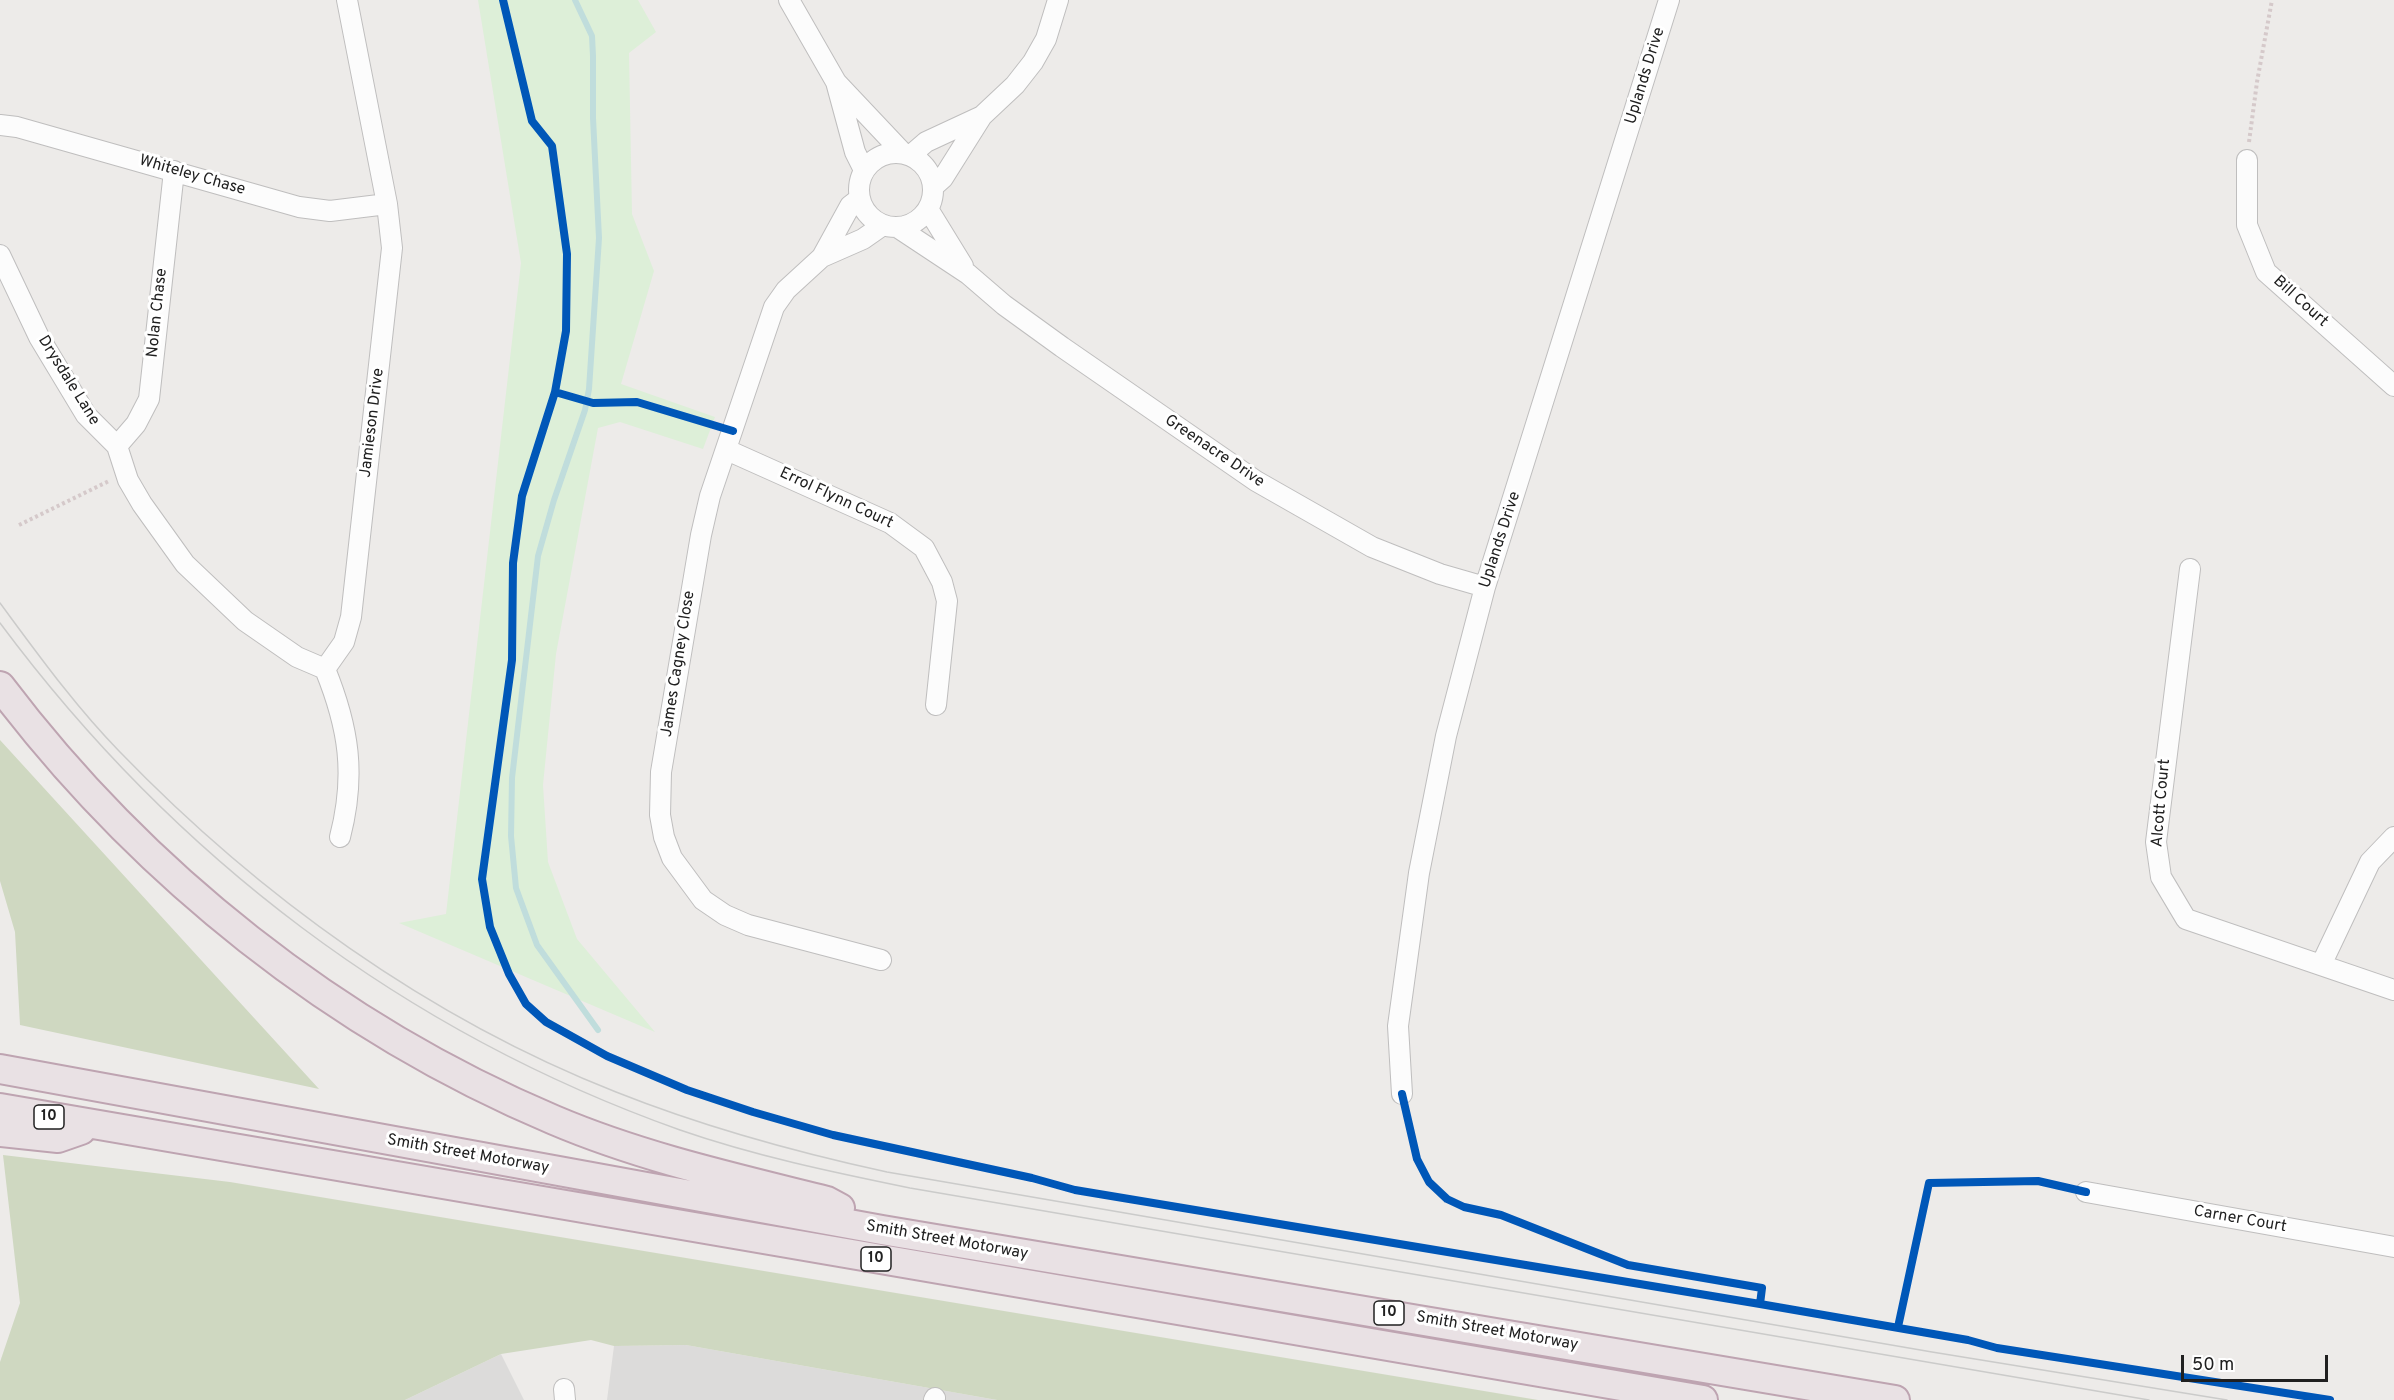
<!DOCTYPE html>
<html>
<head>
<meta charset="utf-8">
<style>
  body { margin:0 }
  #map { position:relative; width:2394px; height:1400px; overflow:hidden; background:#edebe9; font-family:Overpass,sans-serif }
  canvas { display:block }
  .scale { position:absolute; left:2181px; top:1355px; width:147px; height:27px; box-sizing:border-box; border:3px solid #202020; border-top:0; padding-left:8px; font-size:18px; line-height:21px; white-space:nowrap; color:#202020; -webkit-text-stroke:4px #fff; paint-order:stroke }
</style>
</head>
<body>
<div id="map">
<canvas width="2394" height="1400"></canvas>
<div class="scale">50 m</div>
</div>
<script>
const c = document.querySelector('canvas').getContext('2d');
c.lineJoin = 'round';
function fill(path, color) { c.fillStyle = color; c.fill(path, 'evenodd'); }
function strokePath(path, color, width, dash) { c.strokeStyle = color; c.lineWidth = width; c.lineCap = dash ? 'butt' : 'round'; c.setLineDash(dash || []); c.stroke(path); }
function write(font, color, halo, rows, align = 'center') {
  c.font = font + ' Overpass,sans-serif'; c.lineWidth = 6; c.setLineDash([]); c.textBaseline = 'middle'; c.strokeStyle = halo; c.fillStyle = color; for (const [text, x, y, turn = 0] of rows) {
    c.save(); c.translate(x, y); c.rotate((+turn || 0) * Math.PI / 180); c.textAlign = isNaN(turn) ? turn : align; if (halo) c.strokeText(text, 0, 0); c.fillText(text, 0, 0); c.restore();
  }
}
fill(new Path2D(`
  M686,1345L997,1400H607L614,1346Z
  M501,1354L524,1400H405Z`), '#dcdbda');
fill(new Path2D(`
  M0,740L319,1089L20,1025L15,932L0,881Z
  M3,1155L230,1182L1538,1400H997L686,1345L614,1346L591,1340L501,1354L405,1400H0V1362L20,1303Z`), '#cfd8c1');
fill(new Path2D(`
  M478,0H638L656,32L629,53L632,214L654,271L621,384L715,417L703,449L620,422L598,428L556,654L543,785L548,862L577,939L655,1032L399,923L446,914L521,263Z`), '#ddefd8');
strokePath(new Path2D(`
  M575,0L592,36L593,56V118L599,238L589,389L585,410L554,500L538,556L512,778L511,836L516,888L537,945L598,1030`), '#c0dddc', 6);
const minor = new Path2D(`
  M789,0L836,82L903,153
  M836,82L855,152L864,170
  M0,125L17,127L299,207L330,211L387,204
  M859 190a37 37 0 1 1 74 0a37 37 0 1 1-74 0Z
  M911,155L926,142L982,116
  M2247,160V225L2266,272L2394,386
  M934,186L943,178L982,116L1015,85L1033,62L1046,39L1058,0
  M928,209L963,266
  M897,227L968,274L1004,305L1062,347L1256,481L1372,547L1440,574L1485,587
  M0,255L39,337L86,415L117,446L128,480L142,504L185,564L245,621L297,657L325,669
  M822,257L850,206L859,199
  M117,446L136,424L149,399L174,171
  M727,450L890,523L924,548L942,582L947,601L936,705
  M2190,569L2156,842L2161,877L2186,919L2394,990
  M340,837C356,775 349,728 325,669L344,642L351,617L392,248L387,204L347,0
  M881,960L748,925L725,915L703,900L672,858L664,837L660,815L661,772L701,535L710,496L774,307L786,290L822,257L863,239L883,225
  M2321,965L2370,862L2394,837
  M1402,1094L1398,1026L1419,873L1446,736L1485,587L1669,0
  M2086,1192L2394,1247
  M564,1389L565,1400
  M934,1400L935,1398`);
const highway = new Path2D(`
  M0,686C143,875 336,1028 554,1120C641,1157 735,1178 827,1201L840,1208
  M0,1069L882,1230L1895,1400
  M0,1108L1703,1400
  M0,1132L58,1138L81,1130`);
strokePath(minor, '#bfbebe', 22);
strokePath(highway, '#bea4b1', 32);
strokePath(new Path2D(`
  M2249,142L2257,82L2272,0
  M19,525L109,481`), '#d5c9ca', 4, [3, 3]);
strokePath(minor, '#fcfcfc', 20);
strokePath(highway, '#e9e1e4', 28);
strokePath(new Path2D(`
  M0,603C37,653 75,706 119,751C259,896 428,1018 616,1092C704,1127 795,1152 887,1172L1932,1352L2227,1400
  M0,623C174,857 404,1032 680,1130C755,1156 832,1172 910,1188L2149,1400`), '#cbcbca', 1.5);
strokePath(new Path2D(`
  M503,0L532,121L552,146L567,254L566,331L555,392L522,496L513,563L512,660L482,879L490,927L509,974L526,1004L546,1022L607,1056L687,1090L753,1112L833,1135L1032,1178L1075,1190L1760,1304
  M555,392L593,403L637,402L733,431
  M1402,1094L1417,1159L1429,1182L1447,1199L1464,1207L1501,1215L1628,1265L1762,1288L1760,1304L1968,1340L1997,1348L2330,1400
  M1898,1327L1929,1183L2038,1181L2086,1192`), '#0057b8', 8);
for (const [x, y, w] of [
  [49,1117,30],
  [876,1259,30],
  [1389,1313,30]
]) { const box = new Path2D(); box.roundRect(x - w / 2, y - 12, w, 24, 4.5); c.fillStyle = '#fff'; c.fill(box); strokePath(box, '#202020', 1.5); }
write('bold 15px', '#202020', null, [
  ["10",49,1117],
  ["10",876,1259],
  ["10",1389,1313]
]);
write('16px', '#202020', '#fff', [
  ["Uplands Drive",1646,76,-73],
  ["Whiteley Chase",192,176,16],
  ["Bill Court",2300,302,42],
  ["Nolan Chase",158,313,-84],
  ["Drysdale Lane",68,381,58],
  ["Jamieson Drive",373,423,-83],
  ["Greenacre Drive",1214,452,34],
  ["Errol Flynn Court",836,499,25],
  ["Uplands Drive",1501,540,-72],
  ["James Cagney Close",679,664,-81],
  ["Alcott Court",2162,803,-85],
  ["Smith Street Motorway",468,1155,10],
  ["Carner Court",2240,1220,10],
  ["Smith Street Motorway",947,1241,10],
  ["Smith Street Motorway",1497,1332,10]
]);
</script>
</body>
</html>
